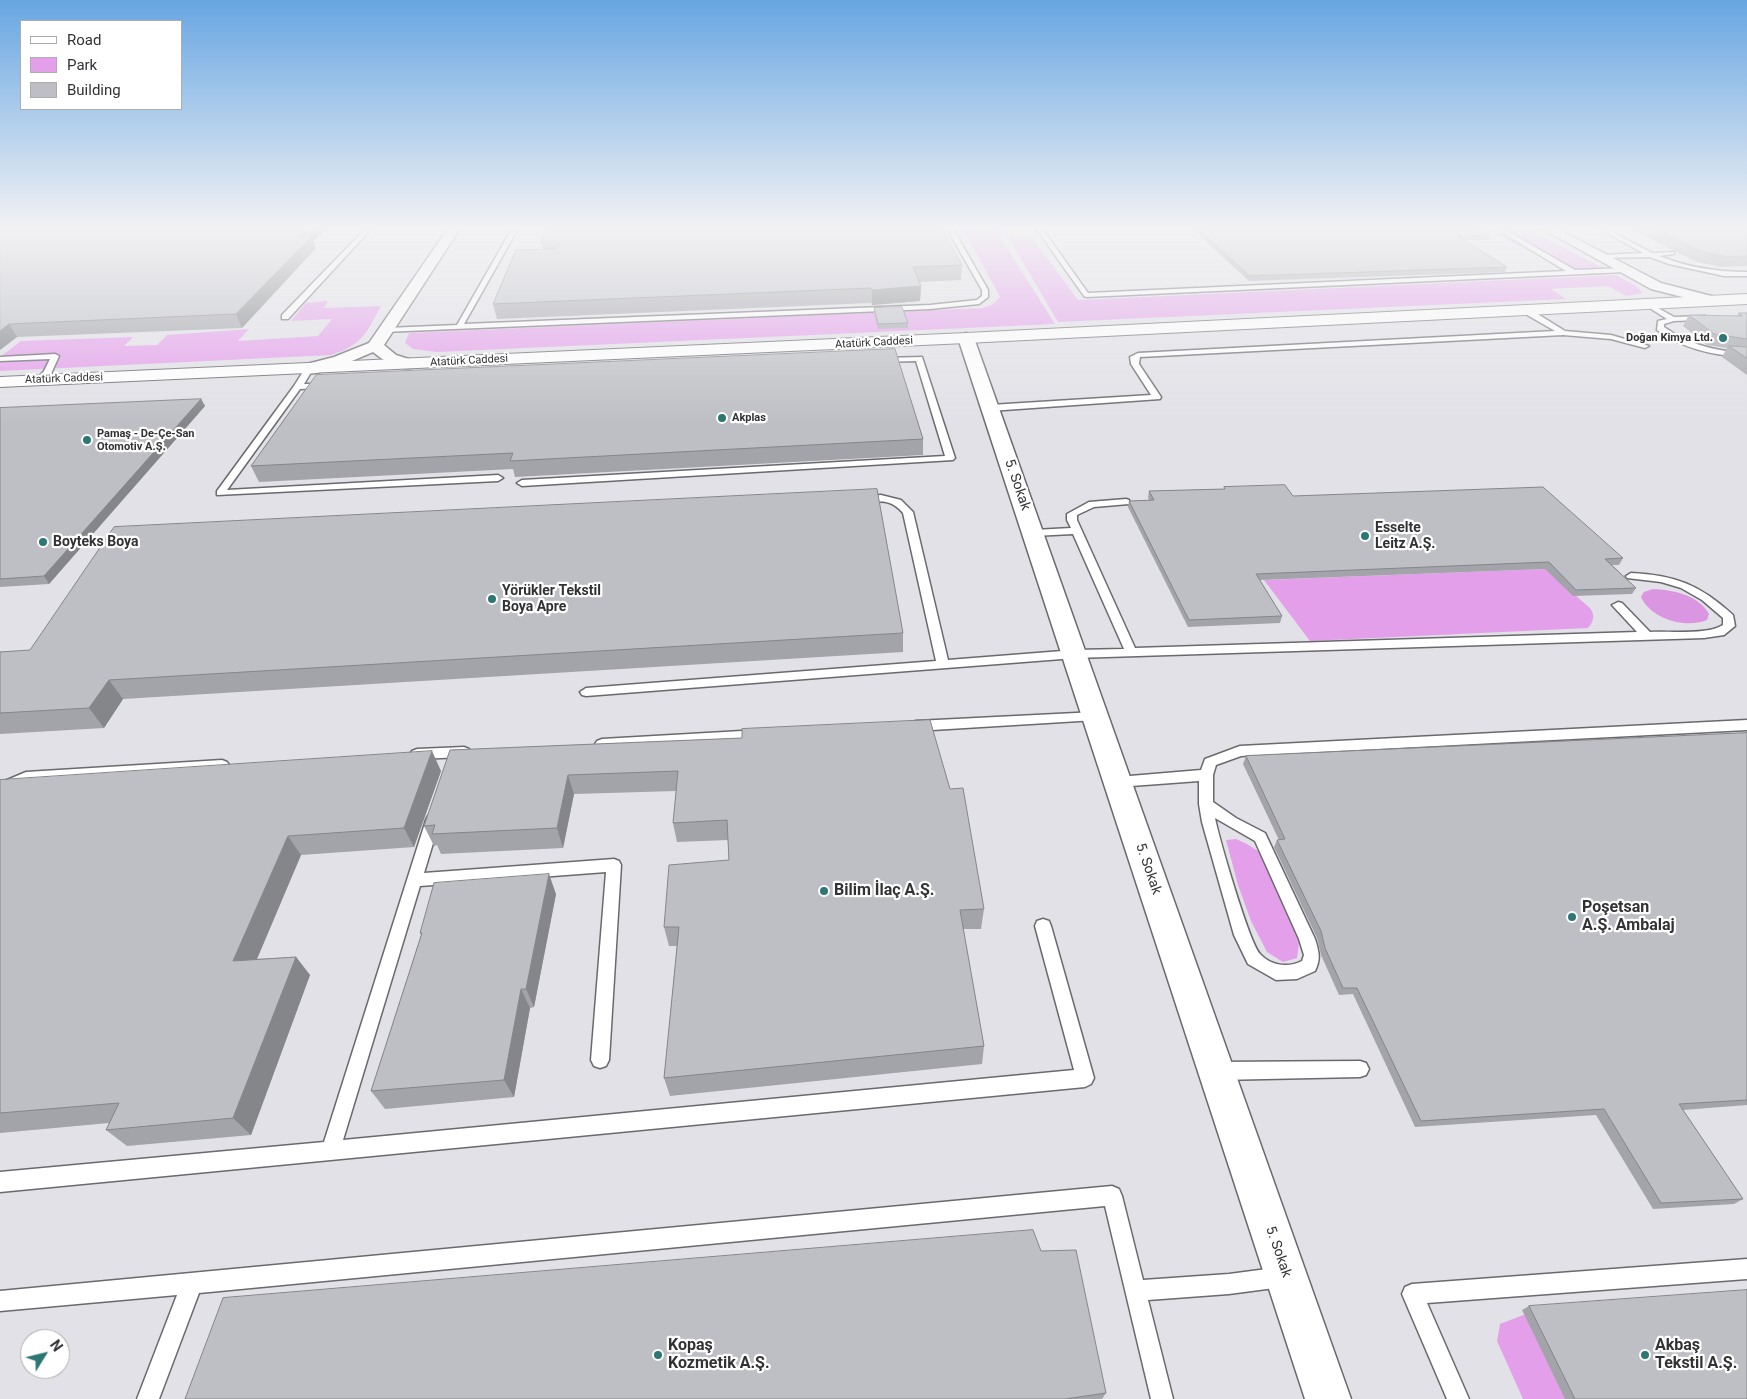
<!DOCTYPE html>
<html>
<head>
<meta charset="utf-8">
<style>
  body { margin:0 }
  #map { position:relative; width:1747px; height:1399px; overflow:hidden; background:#e1e1e7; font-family:Roboto,sans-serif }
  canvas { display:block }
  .legend { position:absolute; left:20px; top:20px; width:162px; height:90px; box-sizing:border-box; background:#fff; border:1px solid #adadae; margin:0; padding:6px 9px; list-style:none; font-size:15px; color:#323235 }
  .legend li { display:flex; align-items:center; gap:10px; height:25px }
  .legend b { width:25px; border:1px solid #adadae }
  .north { position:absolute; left:20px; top:1329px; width:50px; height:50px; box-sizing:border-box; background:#fff; border:1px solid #adadae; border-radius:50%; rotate:54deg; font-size:14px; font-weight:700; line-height:20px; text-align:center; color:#323235 }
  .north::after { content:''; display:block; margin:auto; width:18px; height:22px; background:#2c7673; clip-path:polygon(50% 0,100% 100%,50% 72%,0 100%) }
</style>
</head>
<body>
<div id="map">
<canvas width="1747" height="1399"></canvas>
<ul class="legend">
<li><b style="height:6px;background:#fff"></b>Road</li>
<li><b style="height:14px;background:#e49feb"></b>Park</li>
<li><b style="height:14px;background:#bdbfc4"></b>Building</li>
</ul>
<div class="north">N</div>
</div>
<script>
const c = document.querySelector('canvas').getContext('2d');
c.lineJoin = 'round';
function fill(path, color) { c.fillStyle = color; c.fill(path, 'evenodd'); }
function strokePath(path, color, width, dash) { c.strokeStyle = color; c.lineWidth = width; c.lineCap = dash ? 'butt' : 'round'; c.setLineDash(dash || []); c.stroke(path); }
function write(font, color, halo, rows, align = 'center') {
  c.font = font + ' Roboto,sans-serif'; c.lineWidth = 4.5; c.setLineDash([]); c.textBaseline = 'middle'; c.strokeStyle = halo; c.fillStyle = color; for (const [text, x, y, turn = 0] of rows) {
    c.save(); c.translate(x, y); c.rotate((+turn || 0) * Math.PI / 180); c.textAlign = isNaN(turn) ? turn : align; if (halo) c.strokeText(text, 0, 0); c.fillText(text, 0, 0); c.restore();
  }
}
fill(new Path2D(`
  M962,227H994L1055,324L437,352L413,349L405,343L409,333L982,308L992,305L1000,297Z
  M1480,227H1525L1603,268L1568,270Z
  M1008,237H1032L1078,300L1616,275L1636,286L1643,293L1626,296L1608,286L1551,289L1566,299L1058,322Z
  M328,301L324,308L381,306C366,334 362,345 331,355L0,371V357L21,341L133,337L124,346L157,345L167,335L249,329L238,341L318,336L332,319L291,321L306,303Z
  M1545,569L1590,608C1595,615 1594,621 1588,628L1310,641L1264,580Z
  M1236,839L1247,844L1261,853L1296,927L1299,943L1297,958L1283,962L1267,952L1251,921L1238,885L1226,840Z
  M1526,1314L1567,1399H1523L1497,1341L1500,1324Z`), '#e49feb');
fill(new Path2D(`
  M1653,589C1674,590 1698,595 1709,614L1707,620C1685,629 1651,619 1641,597L1644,592Z`), '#db96e2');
const service = new Path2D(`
  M367,227H373L288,319H282V315Z
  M513,227H519L464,324L930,305L977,300L982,296V290L946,227H952L988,290V297L979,304L930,309L383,332V328H386L457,325Z
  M1035,227H1041L1088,293L1566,271L1493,227H1500L1575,270L1625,268L1628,270L1625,272L1086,297L1084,296Z
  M1596,227H1603L1652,253L1674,252V254L1659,256C1687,267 1717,272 1747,272V276H1724L1669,264L1650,257L1601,258L1600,257L1603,255L1643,253Z
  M1645,303H1649L1674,317L1705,316V320H1702L1674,321L1664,324V327C1689,345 1716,351 1747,353V357C1714,356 1684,349 1657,330L1658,321L1667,319L1645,305Z
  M1522,308H1528L1565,331L1611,335L1649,346L1645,348L1611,339L1563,335L1140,357L1139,364L1161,397L1160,399L990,411L986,408L990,405L1151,395L1131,364L1130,357L1138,353L1555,331L1522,312Z
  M55,354L59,356L51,374L40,382L36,380L44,371L50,359L0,361V357Z
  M922,357L955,458L953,460L522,486L517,483L522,480L945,456L916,361L882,362L878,360L882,358Z
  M306,367L313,369L304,384H325L329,386L325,388L300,389L227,490L498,475L503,478L498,481L217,495V491L294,386Z
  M881,495L901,500L913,512L948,660L1075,650L1124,649L1073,534L1034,536L1029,533L1034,530L1071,528L1067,520V514L1089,502L1126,499L1129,500V504L1094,507L1077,515V520L1135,648L1637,632L1612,605L1618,602L1622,603L1650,632C1670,631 1707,635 1723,625V618L1702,600L1681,588L1661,582L1627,578L1626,576L1631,573C1675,575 1700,585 1733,615L1735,626L1724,635L1704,638L1075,658L586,696L582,695L580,692L586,688L936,661L903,513C885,491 869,509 856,499L861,496Z
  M1096,712L1101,713L1102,716L1101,719L1096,720L916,731L911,729L910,726L911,723L916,721Z
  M1747,720V730L1241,756L1216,765L1213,775V802L1236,818L1265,833L1315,939C1319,952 1321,959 1315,971L1297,979L1276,980L1248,964L1234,935L1202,822L1199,804V781L1118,787L1113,786L1111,782L1113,778L1118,777L1201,770L1205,759L1240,746ZM1215,818L1255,841L1299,939L1304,955L1302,961C1288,968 1271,966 1260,954C1249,942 1219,838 1215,818Z
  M759,730L764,732L765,735L764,738L759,740L602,749L597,747L595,744L597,741L602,739Z
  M464,747L469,749L471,752L469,755L464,757L417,759L412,757L410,754L412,751L417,749Z
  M222,760L227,762L229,765L227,768L222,770L41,780L28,782L0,794V783L26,772Z
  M433,815L438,816L440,820L424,873L614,859L619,861L621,865L609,1060L606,1066L600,1068L594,1066L591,1060L606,872L420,886L343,1140L1074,1070L1035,926L1037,921L1043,919L1049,921L1051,926L1094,1078L1091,1084L1085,1087L0,1192V1172L324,1142L426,820L428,816Z
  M1360,1061L1366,1063L1369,1069L1366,1075L1360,1077L1218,1080L1212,1077L1209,1071L1212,1065L1218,1062Z
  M1112,1186L1119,1189L1122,1196L1143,1280L1229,1274L1282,1267L1289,1270L1292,1277L1289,1284L1282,1287L1229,1294L1148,1300L1173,1399H1151L1105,1206L199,1293L159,1399H137L177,1295L0,1311V1291Z
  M1747,1259V1279L1427,1303L1469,1399H1447L1402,1294L1405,1287L1412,1284Z`);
const minor = new Path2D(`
  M449,227H461L384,345L396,355L415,361L417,364L415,367C400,371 384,361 373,352C356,359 320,377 303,373L301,369L303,365L334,357L369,343Z
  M1539,227H1554L1661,283L1719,298L1721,301L1719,304L1714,305L1651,289Z
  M966,333L972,335L974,338L1351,1399H1305L958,338L960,335Z`);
const tertiary = new Path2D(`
  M1747,294V304L966,343L0,387V377L966,333Z`);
strokePath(service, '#69696e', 3);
strokePath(minor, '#69696e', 3);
strokePath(tertiary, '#69696e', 2);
fill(service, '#fff');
fill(minor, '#fff');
fill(tertiary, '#fff');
fill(new Path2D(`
  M0,227H330L313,241L316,248L242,328L17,337L0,350Z
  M547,227L962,265L961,280L919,282L921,286L920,301L872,305L871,303L497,319L493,304L543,249L541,242Z
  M1190,227H1476L1491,235L1489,240H1464L1507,267L1505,272L1249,281Z
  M1627,227H1747V266L1721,267L1697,262Z
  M874,308L908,323V328L878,329L874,313Z
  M1739,313H1747V375L1722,357L1727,348L1707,345L1683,326L1689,315L1737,316Z
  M316,375L923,439V455L515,477L513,469L259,482L251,466Z
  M201,399L205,406L49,584L0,587V408Z
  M1224,487L1293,496L1623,558L1619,565H1612L1636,588L1632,594L1573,596L1545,569L1260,580L1282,616L1280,623L1188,627L1128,507L1129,501L1149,500L1148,497L1149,491L1224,489Z
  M903,633V652L123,699L104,728L0,734V652Z
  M1747,733V1105L1683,1110L1743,1199L1734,1204L1653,1209L1596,1115L1415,1127L1353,994L1339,995L1321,955L1317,938L1274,847L1277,840H1279L1243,764L1246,756Z
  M742,738L984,909L981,929H963L984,1046L982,1064L670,1096L664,1078L677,946H669L664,927L729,860L728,840L677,842L673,823L676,791L574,794L563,848L441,854L437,845L434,846L424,826L450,750Z
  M441,771L414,847L301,855L257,959L296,957L310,975L251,1135L127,1146L106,1130L109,1123L0,1133V780Z
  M556,894L534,1007L530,1008L514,1097L385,1109L371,1091L421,935L420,933Z
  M1041,1251L1106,1393L1102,1399H185Z
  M1529,1306L1747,1399H1565L1522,1310Z`), '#a3a4a9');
fill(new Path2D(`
  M312,227H330L313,241L316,248L242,328L236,314L298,237Z
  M921,286L920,301L872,305V290Z
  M9,324L17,337L0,350V331Z
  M201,399L205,406L49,584L44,576Z
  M109,680L123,699L104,728L89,708Z
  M432,751L441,771L414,847L404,828Z
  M568,775L574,794L563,848L557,828Z
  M288,836L301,855L248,980L233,961Z
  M549,874L556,894L534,1007L526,989Z
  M296,957L310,975L251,1135L233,1118Z
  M521,989L530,1008L514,1097L504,1080Z`), '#848689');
const building = new Path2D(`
  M0,227H312L298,237H311L236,314L9,324L0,331Z
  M547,227H941L962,265L913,267L921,286L872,290L871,288L493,304L516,250L555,249L560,245L555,241L541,242Z
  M1196,227H1476L1491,235L1457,236L1507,267L1250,276Z
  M1651,227H1747V256L1727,257L1703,252Z
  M902,307L908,323L878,324L874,308Z
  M1739,313H1747V339L1714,334L1689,315L1742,316Z
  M1729,346L1747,347V358Z
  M895,349L923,439L510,461L513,453L251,466L316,375Z
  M201,399L44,576L0,579V408Z
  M1285,485L1293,496L1543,487L1623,558L1605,559L1636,588L1576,590L1549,562L1256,574L1282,616L1189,620L1129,501L1154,500L1149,491L1225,489L1224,487Z
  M877,489L903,633L109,680L89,708L0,713V652L30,650L114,527Z
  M930,720L950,789L963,788L984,909L960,910L984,1046L664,1078L679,927H664L669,865L729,860L727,820L673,823L678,771L568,775L557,828L432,834L435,825L424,826L450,750L742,738V729Z
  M1747,733V1100L1679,1104L1743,1199L1661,1203L1604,1109L1421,1121L1357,988H1343L1325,948L1321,931L1277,840L1285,839L1246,756Z
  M432,751L404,828L288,836L233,961L296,957L233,1118L106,1130L119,1103L0,1113V780Z
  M549,874L526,989H521L504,1080L371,1091L422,933H420L434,883Z
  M1033,1230L1041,1251L1076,1250L1106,1393L1065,1399H185L223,1298Z
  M1747,1290V1399H1575L1529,1306Z`);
fill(building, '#bdbfc4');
strokePath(building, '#848689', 1);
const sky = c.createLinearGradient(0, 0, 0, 422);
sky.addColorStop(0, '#67a6e2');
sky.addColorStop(0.54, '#f2f2f4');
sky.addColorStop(1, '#f2f2f400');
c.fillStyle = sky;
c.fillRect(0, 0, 1747, 422);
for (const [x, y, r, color] of [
  [1723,338,5,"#2c7673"],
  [722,418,5,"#2c7673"],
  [87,440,5,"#2c7673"],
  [1365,536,5,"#2c7673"],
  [43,542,5,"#2c7673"],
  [492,599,5,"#2c7673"],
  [824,891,5,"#2c7673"],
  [1572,917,5,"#2c7673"],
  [658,1355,5,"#2c7673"],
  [1645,1355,5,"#2c7673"]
]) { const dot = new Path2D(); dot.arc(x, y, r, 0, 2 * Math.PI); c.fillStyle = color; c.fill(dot); strokePath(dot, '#fff', 2); }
write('bold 11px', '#323235', '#fff', [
  ["Doğan Kimya Ltd.",1713,338,"right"],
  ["Akplas",732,418],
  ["Pamaş - De-Çe-San",97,434],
  ["Otomotiv A.Ş.",97,447]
], 'left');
write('11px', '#323235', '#fff', [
  ["Atatürk Caddesi",874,343,-3],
  ["Atatürk Caddesi",469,361,-3],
  ["Atatürk Caddesi",64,379,-2]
]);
write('14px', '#323235', '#fff', [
  ["5. Sokak",1017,485,71],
  ["5. Sokak",1148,869,71],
  ["5. Sokak",1278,1252,71]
]);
write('bold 14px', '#323235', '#fff', [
  ["Esselte",1375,528],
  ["Leitz A.Ş.",1375,544],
  ["Boyteks Boya",53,542],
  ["Yörükler Tekstil",502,591],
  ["Boya Apre",502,607]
], 'left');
write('bold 16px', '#323235', '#fff', [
  ["Bilim İlaç A.Ş.",834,891],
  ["Poşetsan",1582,908],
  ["A.Ş. Ambalaj",1582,926],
  ["Kopaş",668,1346],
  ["Kozmetik A.Ş.",668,1364],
  ["Akbaş",1655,1346],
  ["Tekstil A.Ş.",1655,1364]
], 'left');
</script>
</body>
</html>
